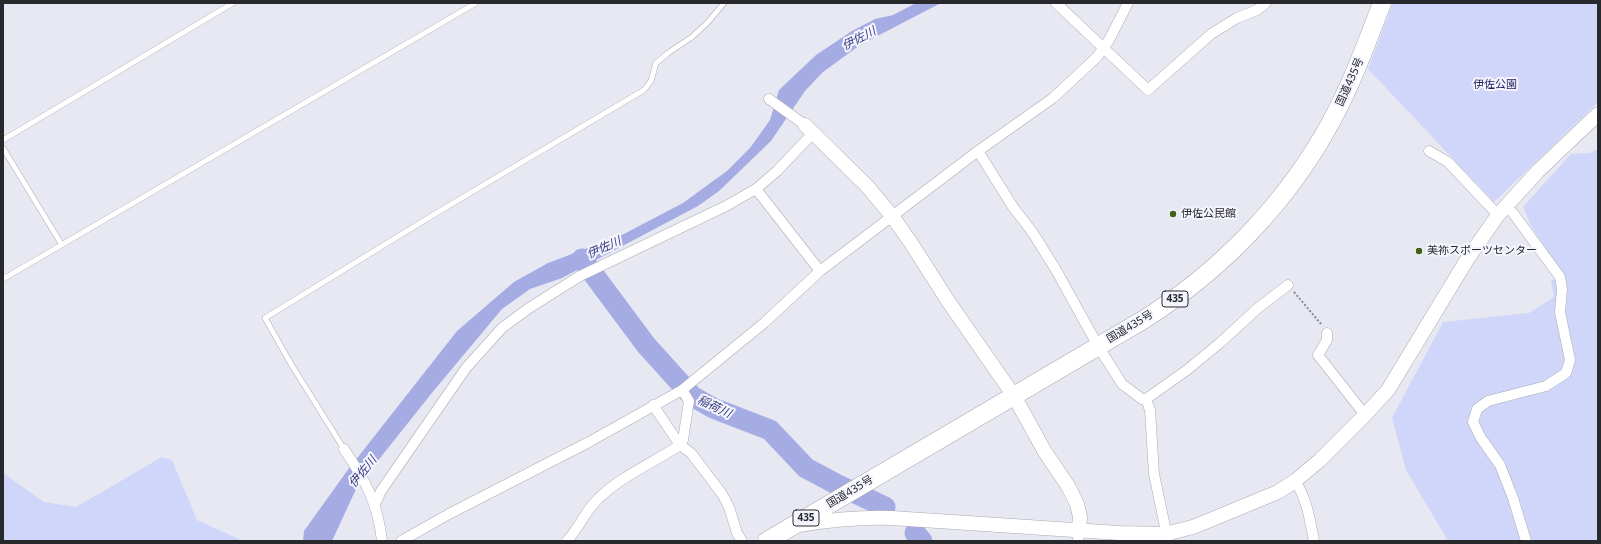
<!DOCTYPE html>
<html>
<head>
<meta charset="utf-8">
<style>
  body { margin:0 }
  #map { position:relative; width:1601px; height:544px; overflow:hidden; background:#e7e8f1; font-family:"Noto Sans",sans-serif }
  canvas { display:block }
  .frame { position:absolute; inset:0; border:4px solid #28292c; pointer-events:none }
</style>
</head>
<body>
<div id="map">
<canvas width="1601" height="544"></canvas>
<div class="frame"></div>
</div>
<script>
const c = document.querySelector('canvas').getContext('2d');
c.lineJoin = 'round';
function fill(path, color) { c.fillStyle = color; c.fill(path, 'evenodd'); }
function strokePath(path, color, width, dash) { c.strokeStyle = color; c.lineWidth = width; c.lineCap = dash ? 'butt' : 'round'; c.setLineDash(dash || []); c.stroke(path); }
function write(font, color, halo, rows, align = 'center') {
  c.font = font + ' "Noto Sans","Noto Sans JP",sans-serif'; c.lineWidth = 4; c.setLineDash([]); c.textBaseline = 'middle'; c.strokeStyle = halo; c.fillStyle = color; for (const [text, x, y, turn = 0] of rows) {
    c.save(); c.translate(x, y); c.rotate((+turn || 0) * Math.PI / 180); c.textAlign = isNaN(turn) ? turn : align; if (halo) c.strokeText(text, 0, 0); c.fillText(text, 0, 0); c.restore();
  }
}
fill(new Path2D(`
  M1393,3H1598V102L1494,202L1368,69Z
  M1598,149V541H1448L1406,470L1392,418L1443,322L1529,313L1554,297L1551,281L1562,273L1531,226L1523,207L1571,154L1590,153Z
  M162,457L172,460L197,520L241,540L240,541H3V473L44,502L76,507Z`), '#d0d6f9');
fill(new Path2D(`
  M916,3H941L860,45L823,72L805,91L771,141L719,191L698,206L562,278L530,289L502,309L431,394L357,487L332,541H303L304,531L347,471L457,331L514,282L548,263L620,236L683,203L709,184L727,171L750,148L770,120L779,90L816,55L852,31L875,19L893,15Z`), '#a5ace3');
strokePath(new Path2D(`
  M582,259L646,345L692,396L713,408L770,430L806,468L838,485L885,507
  M915,533L922,541`), '#a5ace3', 21);
const lane = new Path2D(`
  M3,140L233,3
  M3,148L62,245
  M3,279L476,3
  M344,449L291,364L265,318L433,215L644,90L651,81L656,63L668,53L692,37L708,22L724,3`);
const street = new Path2D(`
  M1056,3L1148,90L1211,34L1237,18L1257,10L1266,3
  M769,99L805,125
  M978,151L1013,207L1033,233L1056,270L1098,346L1122,384L1142,399H1146L1187,370L1221,342L1258,308L1288,285
  M1429,151L1448,162L1498,215
  M756,189L820,271
  M1505,206L1513,213L1560,277L1562,289L1560,312L1570,360L1566,373L1546,386L1488,401L1477,409L1473,422L1481,438L1500,465L1513,498L1526,541
  M1327,333V340L1318,355L1365,415
  M1146,399L1150,410L1154,474L1168,541
  M653,405L680,445L691,453L722,494L729,507L737,533L742,541
  M344,449C365,480 378,503 382,541
  M1295,481C1307,499 1310,520 1314,541
  M375,504L381,491L466,368L502,328L529,308L580,276L726,206L756,189L777,171L814,132
  M401,541L449,514L589,442L682,390L764,323L820,271L978,151L1053,98L1097,57L1109,40L1128,3
  M567,541C579,528 585,511 598,499C621,476 653,463 680,445L683,440L689,401L682,390
  M1078,541L1079,530`);
const secondary = new Path2D(`
  M805,125L867,186L892,216L911,243L948,301L1014,396L1045,452L1068,486L1077,504L1080,517L1079,530
  M799,525C830,520 860,517 892,518L1119,533L1165,534L1193,527L1215,518L1278,492L1295,481L1320,460L1365,415L1388,390L1468,258L1498,215L1538,171L1598,114`);
const highway = new Path2D(`
  M767,541L1143,320C1221,271 1288,202 1332,120C1352,83 1367,42 1382,3`);
strokePath(lane, '#a9abb3', 6);
strokePath(street, '#a9abb3', 11);
strokePath(secondary, '#a9abb3', 15);
strokePath(highway, '#a9abb3', 19);
strokePath(new Path2D(`
  M1294,292L1321,324`), '#898a90', 2, [2, 2]);
strokePath(lane, '#fff', 5);
strokePath(street, '#fff', 10);
strokePath(secondary, '#fff', 14);
strokePath(highway, '#fff', 18);
for (const [x, y, r, color] of [
  [1173,214,4,"#406117"],
  [1419,251,4,"#406117"]
]) { const dot = new Path2D(); dot.arc(x, y, r, 0, 2 * Math.PI); c.fillStyle = color; c.fill(dot); strokePath(dot, '#f4f5fe', 1.5); }
for (const [x, y, w] of [
  [1175,299,26],
  [806,518,26]
]) { const box = new Path2D(); box.roundRect(x - w / 2, y - 8, w, 16, 3); c.fillStyle = '#f4f5fe'; c.fill(box); strokePath(box, '#28292c', 1); }
write('bold 10px', '#28292c', null, [
  ["435",1175,299],
  ["435",806,518]
]);
write('11px', '#28292c', '#f4f5fe', [
  ["国道435号",1350,82,-66],
  ["国道435号",1130,327,-31],
  ["国道435号",850,492,-31]
]);
write('11px', '#211f5e', '#f4f5fe', [
  ["伊佐公園",1495,85]
]);
write('11px', '#28292c', '#f4f5fe', [
  ["伊佐公民館",1181,214],
  ["美祢スポーツセンター",1427,251]
], 'left');
write('italic 12px', '#3c3e80', '#f4f5fe', [
  ["伊佐川",859,39,-28],
  ["伊佐川",604,248,-24],
  ["稲荷川",714,407,25],
  ["伊佐川",363,472,-51]
]);
</script>
</body>
</html>
